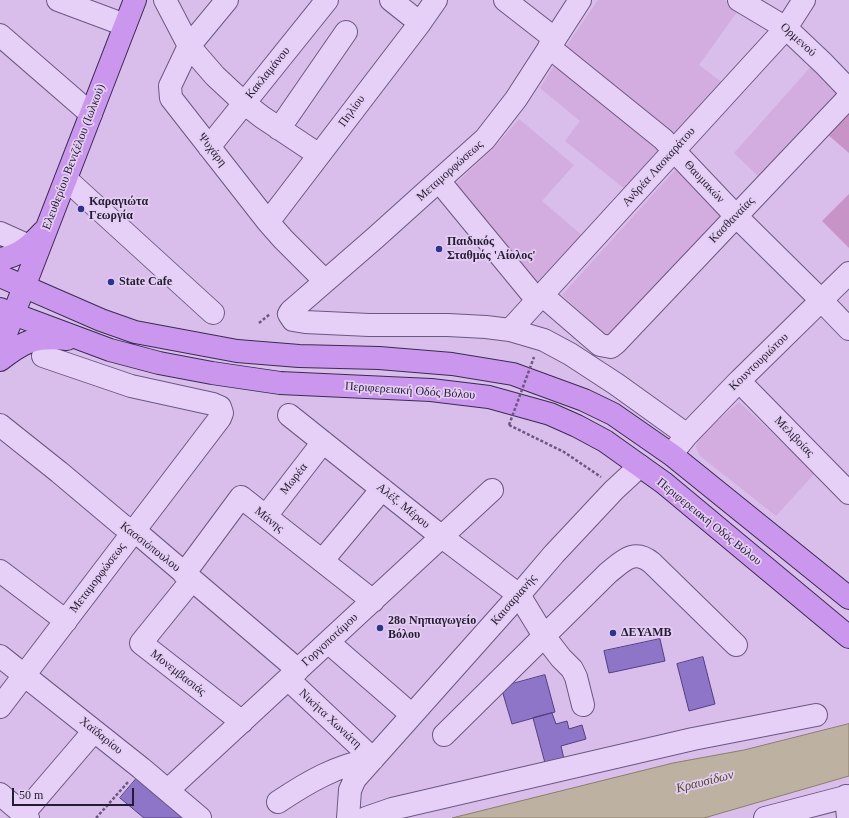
<!DOCTYPE html>
<html>
<head>
<meta charset="utf-8">
<style>
  body { margin:0 }
  #map { position:relative; width:849px; height:818px; overflow:hidden; background:#d9beeb; font-family:"Times New Roman",serif }
  canvas { display:block }
  .scale { position:absolute; left:12px; top:788px; width:122px; height:18px; box-sizing:border-box; border:2px solid #241c32; border-top:0; padding-left:5px; font-size:12px; line-height:14px; white-space:nowrap; color:#241c32; -webkit-text-stroke:3px #e4cdf3; paint-order:stroke }
</style>
</head>
<body>
<div id="map">
<canvas width="849" height="818"></canvas>
<div class="scale">50 m</div>
</div>
<script>
const c = document.querySelector('canvas').getContext('2d');
c.lineJoin = 'round';
function fill(path, color) { c.fillStyle = color; c.fill(path, 'evenodd'); }
function strokePath(path, color, width, dash) { c.strokeStyle = color; c.lineWidth = width; c.lineCap = dash ? 'butt' : 'round'; c.setLineDash(dash || []); c.stroke(path); }
function write(font, color, halo, rows, align = 'center') {
  c.font = font + ' "Times New Roman",serif'; c.lineWidth = 3.5; c.setLineDash([]); c.textBaseline = 'middle'; c.strokeStyle = halo; c.fillStyle = color; for (const [text, x, y, turn = 0] of rows) {
    c.save(); c.translate(x, y); c.rotate((+turn || 0) * Math.PI / 180); c.textAlign = isNaN(turn) ? turn : align; if (halo) c.strokeText(text, 0, 0); c.fillText(text, 0, 0); c.restore();
  }
}
fill(new Path2D(`
  M598,0H724L740,8L699,65L723,83L675,139L565,48Z
  M814,63L844,92L762,180L734,153Z
  M555,64L664,149L626,190L565,141L580,121L540,88Z
  M519,119L574,165L542,201L584,237L539,288L454,185L493,149Z
  M676,169L725,219L611,341L562,295Z
  M739,402L815,473L776,516L700,456L696,447L698,438Z`), '#d3ace0');
fill(new Path2D(`
  M849,113V153L827,134Z
  M849,194V248L822,221Z`), '#c893c7');
const water = new Path2D(`
  M849,724V776L704,818H452L673,763L744,750Z`);
fill(water, '#bdb2a1');
strokePath(water, '#8a7e69', 1);
const building = new Path2D(`
  M660,639L665,661L609,673L604,651Z
  M703,657L715,704L689,711L677,664Z
  M545,675L555,712L512,724L501,687Z
  M552,713L556,724L567,721L569,729L582,725L586,739L561,746L564,759L545,763L533,718Z
  M137,778L184,818H144L120,798Z`);
fill(building, '#8f75c8');
strokePath(building, '#523f80', 1);
const minor = new Path2D(`
  M58,0L125,25
  M165,0L189,46L215,76L244,103L262,117L319,155
  M227,0L189,46L170,86L171,98L268,222L283,239L325,281
  M391,0L420,23
  M505,0L555,39
  M580,0L516,99L485,139L375,238L291,311L289,314L293,320L305,322L369,325H448L486,327L510,330L544,340L570,354L616,384L687,435
  M739,0L786,28L824,64L849,90
  M0,35L91,114
  M549,47L663,139L736,216L822,301L849,329
  M279,129L346,32
  M209,147L327,0
  M66,179L213,313
  M439,181L537,300
  M268,222L420,23L436,0
  M0,233L29,246
  M542,295L600,345L611,347L616,343L849,97
  M510,330L786,28L804,0
  M739,381L849,493
  M289,415L442,537L519,595L544,636L561,658L572,669L576,677L583,705
  M0,425L59,472L122,525L142,537L298,670
  M678,446L687,435L739,381L849,273
  M266,516L323,442
  M322,561L382,489
  M0,571L66,621
  M184,574L241,497L373,601
  M192,580L141,643L242,722
  M328,642L412,715
  M0,656L141,768L200,818
  M288,679L373,759
  M0,707L220,418L222,413L220,407L213,404L131,386L43,356
  M444,735L608,573C623,561 634,548 652,563L736,645
  M168,790L492,490
  M0,794L28,818
  M846,796L848,818
  M278,802C308,782 337,765 373,759
  M23,814L94,731
  M348,818L350,790L355,779L519,595L554,554L614,490L640,466
  M366,818L392,809L693,739L816,715
  M765,818L849,796`);
const major = new Path2D(`
  M0,259C19,256 30,246 43,232
  M0,276L101,320L135,332L237,351L299,356L379,358L452,364L513,374L584,400L613,414L672,455L849,598
  M0,309L110,350L159,363L212,373L280,383L431,390L489,397L550,414L577,426L605,441L664,483L849,637
  M0,349L135,0
  M0,360C24,341 35,336 67,339`);
strokePath(minor, '#6a5882', 24);
strokePath(major, '#392c50', 24);
strokePath(new Path2D(`
  M259,323L270,314
  M509,425L564,452L601,477
  M96,818L129,781`), '#6a5882', 2.5, [3, 2]);
strokePath(minor, '#e7d0f7', 22);
strokePath(major, '#ca96ee', 22);
strokePath(new Path2D(`
  M509,425L534,357`), '#6a5882', 2.5, [3, 2]);
for (const [x, y, r, color] of [
  [81,209,4,"#2b358e"],
  [439,249,4,"#2b358e"],
  [111,282,4,"#2b358e"],
  [380,628,4,"#2b358e"],
  [613,633,4,"#2b358e"]
]) { const dot = new Path2D(); dot.arc(x, y, r, 0, 2 * Math.PI); c.fillStyle = color; c.fill(dot); strokePath(dot, '#e4cdf3', 1.5); }
write('12px', '#241c32', '#e4cdf3', [
  ["Ορμενού",798,40,42],
  ["Κακλαμάνου",268,73,-51],
  ["Πηλίου",352,111,-54],
  ["Ψυχάρη",212,150,52],
  ["Ελευθερίου Βενιζέλου (Ιωλκού)",74,157,-69],
  ["Ανδρέα Λασκαράτου",659,167,-48],
  ["Μεταμορφώσεως",450,171,-42],
  ["Θαυμακών",704,182,47],
  ["Κασθαναίας",732,220,-46],
  ["Κουντουριώτου",759,362,-44],
  ["Περιφερειακή Οδός Βόλου",410,391,4],
  ["Μελιβοίας",794,437,46],
  ["Μωρέα",294,479,-52],
  ["Αλέξ. Μέρου",403,506,39],
  ["Μάνης",269,520,38],
  ["Περιφερειακή Οδός Βόλου",709,522,39],
  ["Κασσιόπουλου",150,547,38],
  ["Μεταμορφώσεως",98,578,-53],
  ["Καισαριανής",514,600,-49],
  ["Γοργοποτάμου",330,640,-43],
  ["Μονεμβασιάς",178,673,38],
  ["Νικήτα Χωνιάτη",330,719,43],
  ["Χαϊδαρίου",101,736,39]
]);
write('bold 12px', '#241c32', '#e4cdf3', [
  ["Καραγιώτα",89,202],
  ["Γεωργία",89,216],
  ["Παιδικός",447,242],
  ["Σταθμός 'Αίολος'",447,256],
  ["State Cafe",119,282],
  ["28ο Νηπιαγωγείο",388,621],
  ["Βόλου",388,635],
  ["ΔΕΥΑΜΒ",621,633]
], 'left');
write('italic 13px', '#524b2b', '#e4cdf3', [
  ["Κραυσίδων",705,782,-14]
]);
</script>
</body>
</html>
